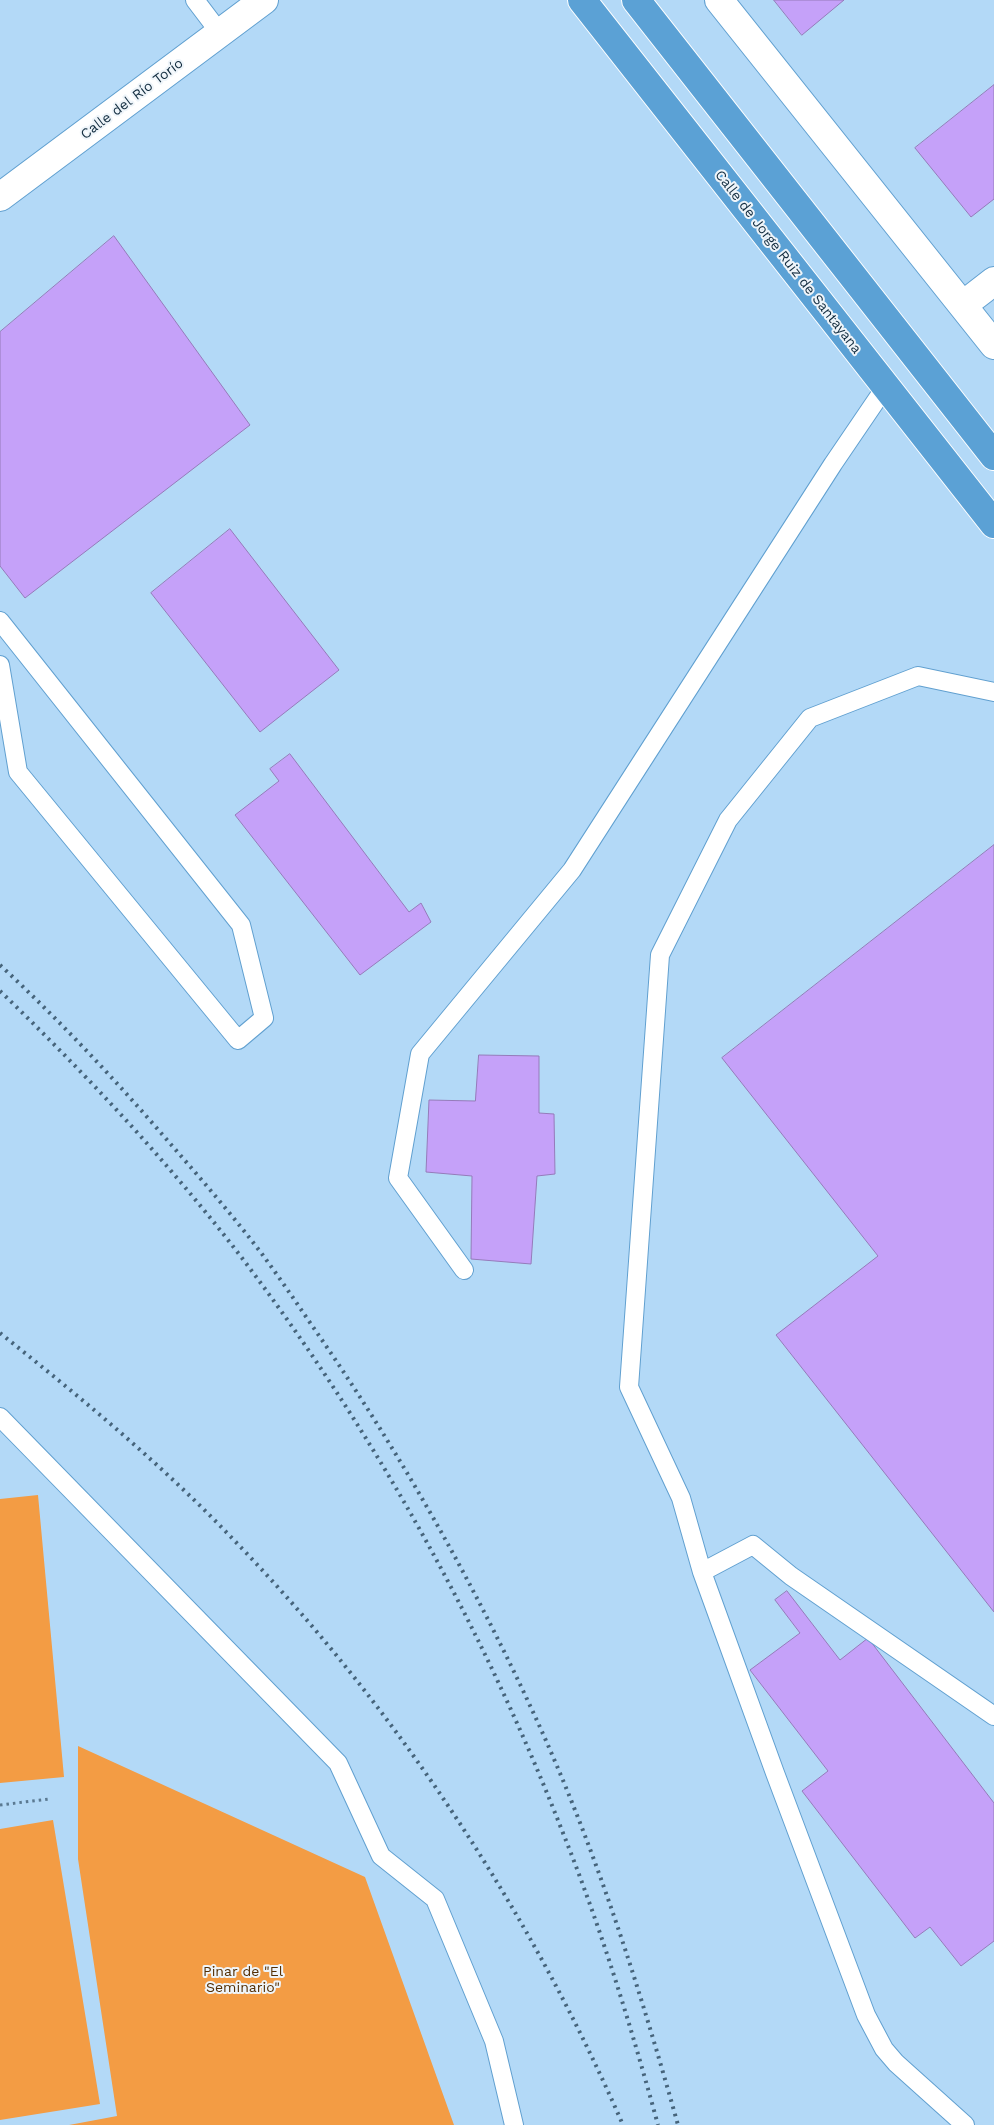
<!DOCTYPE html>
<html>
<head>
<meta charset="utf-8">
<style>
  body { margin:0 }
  canvas { display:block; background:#b3d9f7 }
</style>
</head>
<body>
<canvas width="994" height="2125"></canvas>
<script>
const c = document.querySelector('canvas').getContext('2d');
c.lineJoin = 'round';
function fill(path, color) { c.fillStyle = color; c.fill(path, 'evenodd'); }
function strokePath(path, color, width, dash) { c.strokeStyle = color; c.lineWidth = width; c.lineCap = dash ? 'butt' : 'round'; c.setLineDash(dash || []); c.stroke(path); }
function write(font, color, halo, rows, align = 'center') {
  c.font = font + ' "Work Sans",sans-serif'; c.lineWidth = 4; c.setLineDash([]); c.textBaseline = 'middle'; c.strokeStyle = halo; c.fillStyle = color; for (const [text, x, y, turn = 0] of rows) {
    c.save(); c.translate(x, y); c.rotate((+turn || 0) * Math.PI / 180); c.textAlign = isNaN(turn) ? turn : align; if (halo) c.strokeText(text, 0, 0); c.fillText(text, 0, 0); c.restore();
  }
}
fill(new Path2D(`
  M38,1495L64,1777L0,1783V1499Z
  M78,1746L365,1877L454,2125H69L117,2116L78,1859Z
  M53,1820L100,2104L0,2120V1829Z`), '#f39c44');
const building = new Path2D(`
  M774,0H844L802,35Z
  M994,85V199L971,217L915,148Z
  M114,236L250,425L25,598L0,566V332Z
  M230,529L339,670L260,732L151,593Z
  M290,754L409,912L421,903L431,922L360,975L235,815L279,781L270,769Z
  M994,845V1612L776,1335L878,1256L722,1058Z
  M479,1055L539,1056V1113L554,1114L555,1174L537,1176L531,1264L471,1259L472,1176L426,1172L429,1100L475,1101Z
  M787,1591L840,1660L868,1638L994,1803V1941L961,1966L930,1927L915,1938L802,1791L828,1771L750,1670L800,1633L775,1600Z`);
fill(building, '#c5a1f9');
strokePath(building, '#957bba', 1);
const lane = new Path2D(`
  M195,0L220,33
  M0,621L241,925L264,1018L238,1040L18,772L0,665
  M464,1270L398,1178L420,1054L572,870L833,464L886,386
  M0,1417L338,1763L381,1856L435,1899L494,2041L514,2125
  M702,1572L753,1545L791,1576L994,1716
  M965,2125L896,2063L884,2049L866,2015L775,1773L702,1572L681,1498L629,1387L660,955L728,820L810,718L918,676L994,692`);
const street = new Path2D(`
  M719,0L994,345
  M0,197L264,0
  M963,305L994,281`);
const highway = new Path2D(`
  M582,0L994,524
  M636,0L994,456`);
strokePath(lane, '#61a0d0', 20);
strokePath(street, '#61a0d0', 30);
strokePath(highway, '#fff', 30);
strokePath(new Path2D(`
  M0,1805L49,1799`), '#5b7a92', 3, [2.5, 4]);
strokePath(lane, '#fff', 18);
strokePath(street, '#fff', 28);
strokePath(highway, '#5ba1d5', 28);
strokePath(new Path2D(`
  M0,965C57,1018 110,1074 161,1133C195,1172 230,1212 262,1254C279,1277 296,1302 313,1327C400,1452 475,1585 539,1725C597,1853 640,1989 678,2125
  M0,991C86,1074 169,1163 242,1258C375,1433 483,1628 563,1833C601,1928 631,2026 658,2125
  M0,1333C80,1397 159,1462 230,1536C395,1706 529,1909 623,2125`), '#46647b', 4, [2.5, 5]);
write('14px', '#122c3f', '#eff5fa', [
  ["Calle del Río Torío",132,99,-37],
  ["Calle de Jorge Ruiz de Santayana",788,262,52]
]);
write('14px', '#542f04', '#eff5fa', [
  ["Pinar de \"El",243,1972],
  ["Seminario\"",243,1988]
]);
</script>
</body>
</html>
